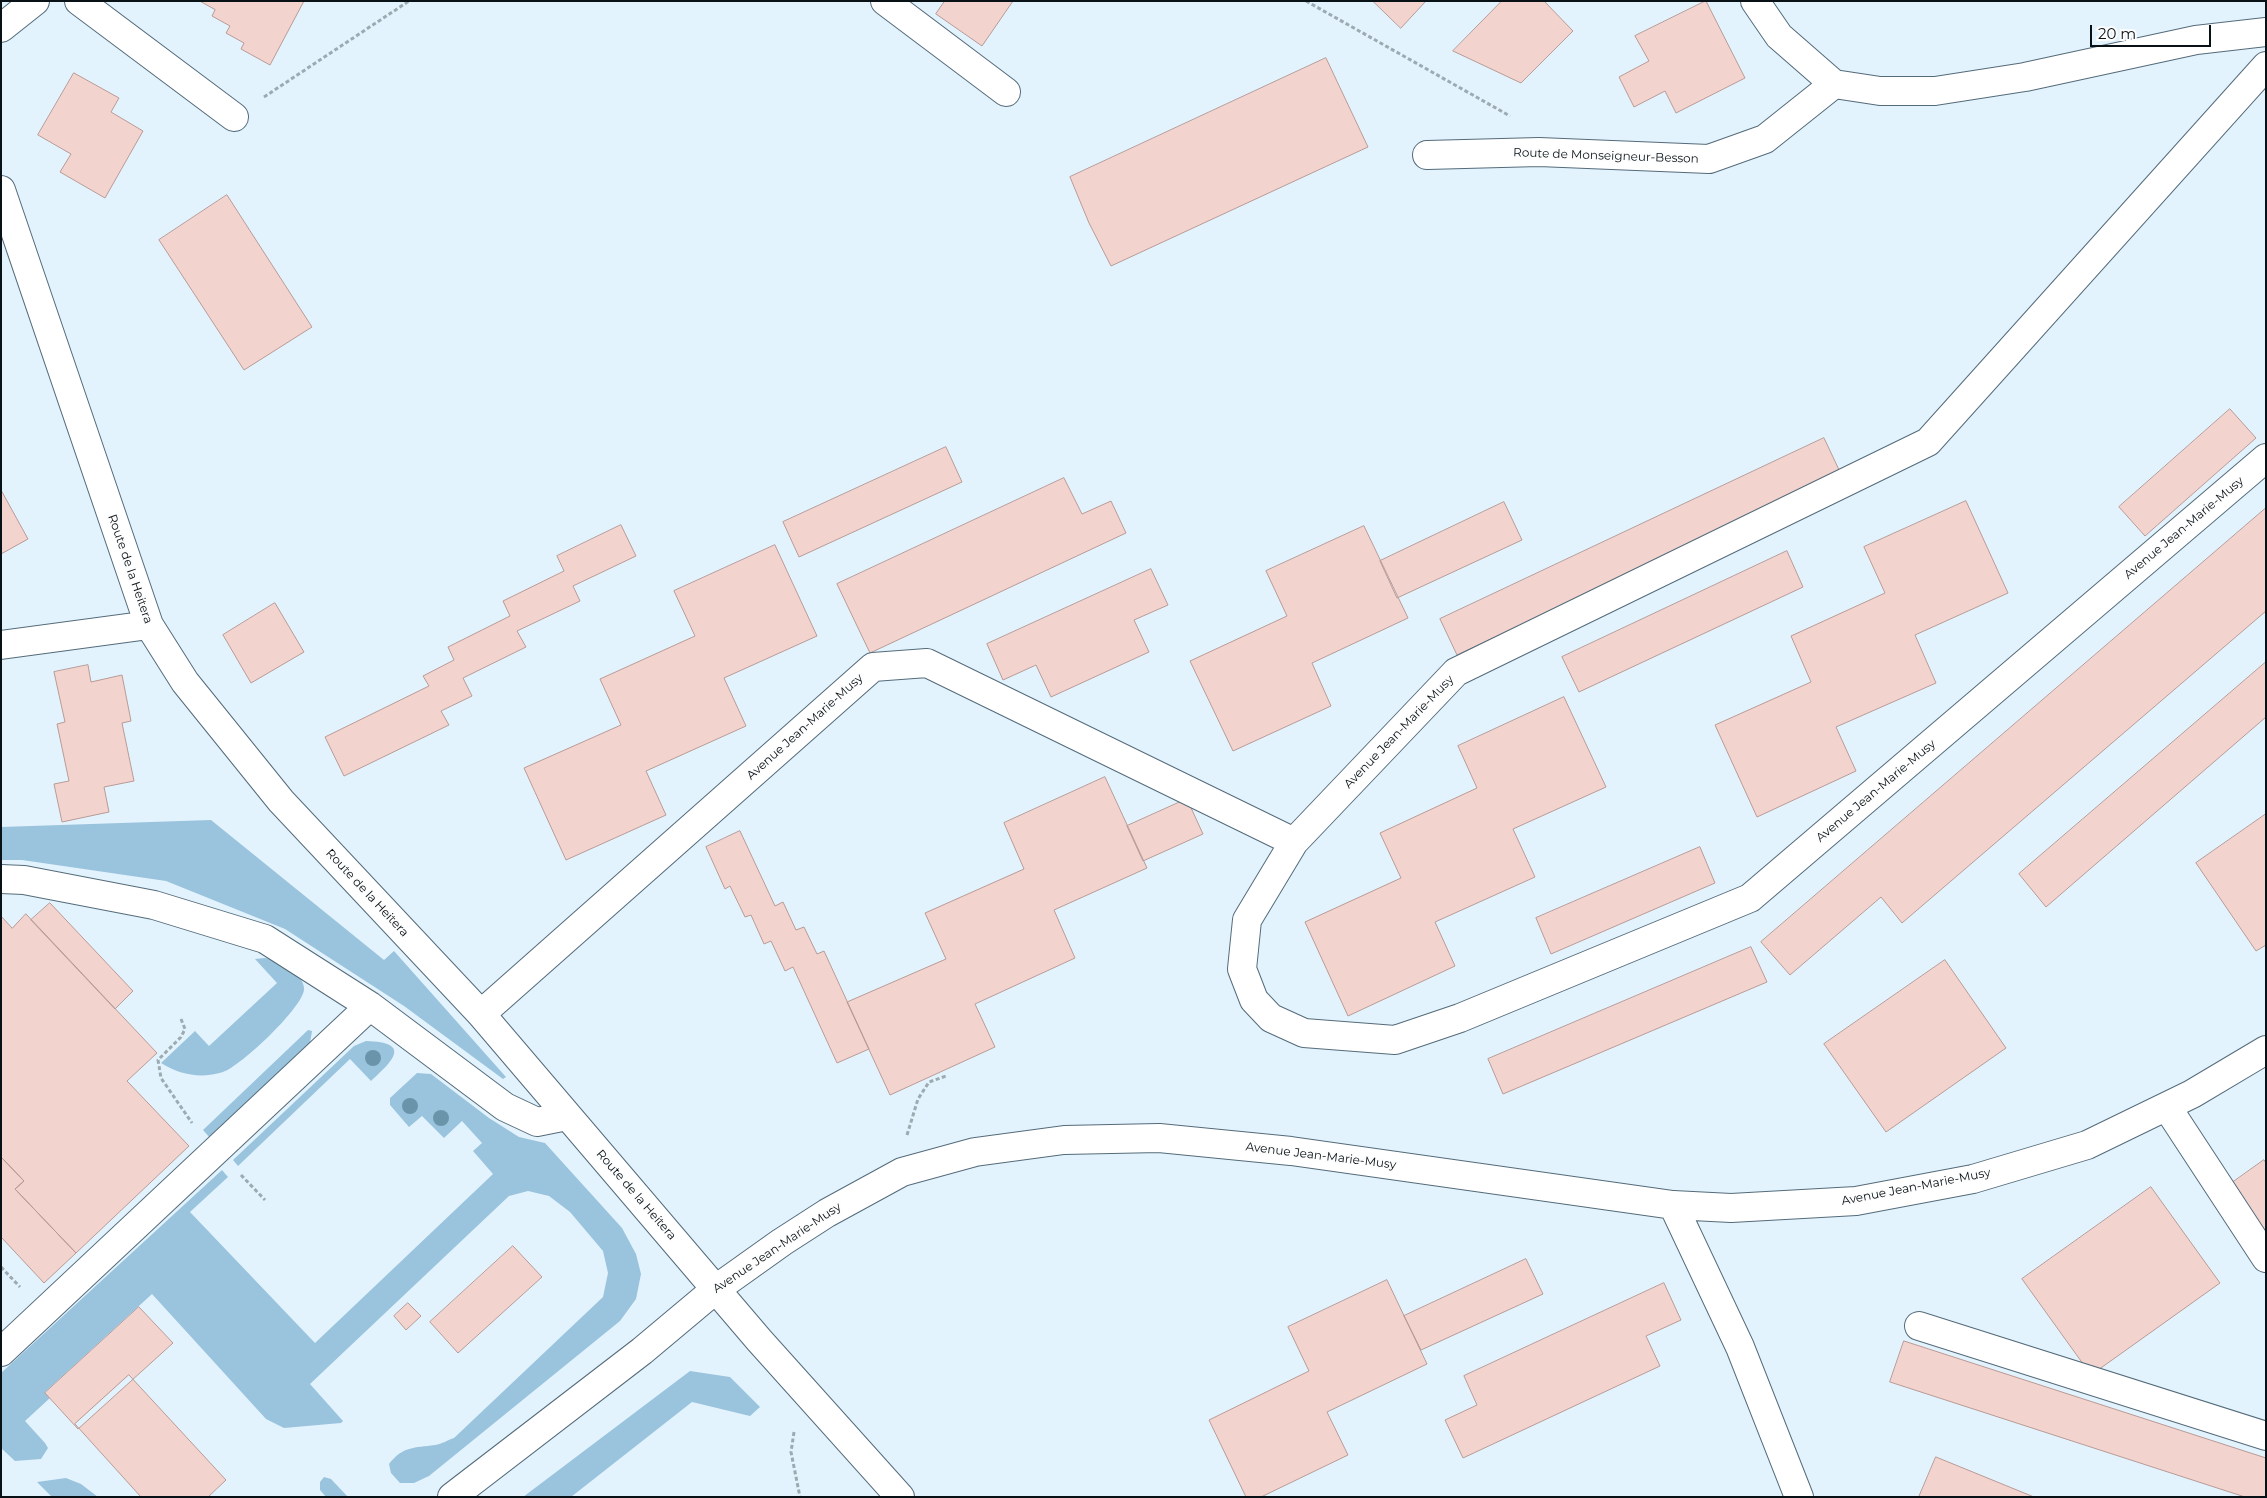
<!DOCTYPE html>
<html>
<head>
<meta charset="utf-8">
<style>
  body { margin:0 }
  #map { position:relative; width:2267px; height:1498px; overflow:hidden; background:#e3f3fd; font-family:Montserrat,sans-serif }
  canvas { display:block }
  .frame { position:absolute; inset:0; border:2px solid #081116; pointer-events:none }
  .scale { position:absolute; left:2090px; top:25px; width:121px; height:22px; box-sizing:border-box; border:2px solid #081116; border-top:0; padding-left:6px; font-size:15px; line-height:18px; white-space:nowrap; color:#081116; -webkit-text-stroke:4px #fdfdfd; paint-order:stroke }
</style>
</head>
<body>
<div id="map">
<canvas width="2267" height="1498"></canvas>
<div class="frame"></div>
<div class="scale">20 m</div>
</div>
<script>
const c = document.querySelector('canvas').getContext('2d');
c.lineJoin = 'round';
function fill(path, color) { c.fillStyle = color; c.fill(path, 'evenodd'); }
function strokePath(path, color, width, dash) { c.strokeStyle = color; c.lineWidth = width; c.lineCap = dash ? 'butt' : 'round'; c.setLineDash(dash || []); c.stroke(path); }
function write(font, color, halo, rows, align = 'center') {
  c.font = font + ' Montserrat,sans-serif'; c.lineWidth = 4; c.setLineDash([]); c.textBaseline = 'middle'; c.strokeStyle = halo; c.fillStyle = color; for (const [text, x, y, turn = 0] of rows) {
    c.save(); c.translate(x, y); c.rotate((+turn || 0) * Math.PI / 180); c.textAlign = isNaN(turn) ? turn : align; if (halo) c.strokeText(text, 0, 0); c.fillText(text, 0, 0); c.restore();
  }
}
fill(new Path2D(`
  M211,820L384,960L394,951L506,1077L503,1079L404,1006L285,929L166,881L22,860H1V827Z
  M265,958C279,960 303,972 304,988C306,1005 240,1067 223,1072C201,1079 180,1075 161,1063L195,1031L209,1046L277,983L255,959Z
  M308,1030L312,1031L310,1043L210,1138L203,1130Z
  M366,1041C413,1042 392,1062 371,1081L350,1059L238,1166L233,1160L354,1046Z
  M417,1073L431,1074L489,1118L519,1137L545,1143L622,1228L636,1254L641,1274L636,1299L620,1321L429,1476L414,1483H400L391,1473L389,1464C403,1446 414,1448 435,1445C442,1444 448,1440 454,1438L603,1297L608,1273L603,1251L570,1212L549,1196L528,1191L509,1196L310,1384L343,1421L341,1423L284,1428L266,1419L152,1294L45,1392L50,1398L25,1421L45,1443L48,1448L41,1459L15,1461L1,1448V1373L222,1170L228,1177L190,1212L315,1343L493,1174L473,1151L482,1143L462,1121L444,1138L422,1116L409,1127L390,1105V1098Z
  M690,1371L730,1377L760,1407L750,1416L692,1402L571,1497H523Z
  M324,1477L331,1479L348,1497H326L320,1490V1482Z
  M66,1478L81,1484L98,1497H52L37,1482Z`), '#9ac4dd');
const building = new Path2D(`
  M200,1H304L270,65L241,49L244,43L226,33L230,26L212,16L215,10Z
  M945,1H1013L982,46L936,14Z
  M1373,1H1426L1401,28Z
  M1502,1H1544L1573,31L1521,83L1453,51Z
  M1706,1L1745,78L1676,113L1665,91L1634,107L1619,77L1649,61L1635,36Z
  M1326,58L1368,147L1111,266L1089,223L1070,177Z
  M74,73L119,98L111,112L143,131L105,198L60,172L71,154L38,135Z
  M227,195L312,327L244,370L159,240Z
  M2230,409L2256,438L2145,536L2119,507Z
  M1824,438L1841,474L1457,655L1440,619Z
  M946,447L962,482L799,557L783,522Z
  M1064,478L1082,514L1111,501L1126,533L870,653L837,584Z
  M1,490L28,539L1,554Z
  M1966,501L2008,593L1915,635L1936,683L1836,727L1856,771L1757,817L1715,725L1811,682L1791,636L1885,593L1864,547Z
  M1504,502L1522,540L1397,598L1380,561Z
  M2266,508V611L1902,923L1881,897L1790,975L1761,942Z
  M621,525L636,556L573,586L580,601L517,631L526,647L463,678L472,696L441,711L449,725L344,776L325,737L429,686L423,676L454,660L448,647L510,616L503,601L564,571L557,556Z
  M1364,526L1408,618L1312,663L1331,706L1233,751L1190,661L1287,616L1266,571Z
  M775,545L817,636L724,678L746,726L646,771L666,815L566,860L524,768L621,725L600,679L695,636L674,591Z
  M1787,551L1803,587L1579,692L1562,657Z
  M1151,569L1168,605L1134,620L1149,652L1051,697L1036,665L1003,680L987,644Z
  M275,603L304,652L251,683L223,635Z
  M2266,662V717L2046,907L2019,874Z
  M88,665L91,682L122,675L131,721L122,723L134,781L104,787L109,812L62,822L54,784L69,781L57,724L65,722L54,672Z
  M1564,697L1606,787L1513,829L1535,877L1435,922L1455,966L1348,1016L1305,922L1401,878L1380,833L1477,788L1458,746Z
  M1105,777L1147,868L1054,910L1075,958L975,1004L995,1047L890,1095L847,1002L946,959L925,913L1024,869L1004,823Z
  M1187,799L1203,834L1143,861L1127,826Z
  M2266,814V945L2256,951L2196,863Z
  M740,831L775,906L783,902L796,930L804,927L817,954L824,951L869,1049L837,1063L793,967L785,971L771,941L764,944L751,915L745,917L730,886L725,889L706,847Z
  M1700,847L1715,883L1551,954L1536,918Z
  M50,903L133,991L115,1009L31,920Z
  M26,914L157,1053L127,1081L189,1146L76,1253L15,1189L24,1181L1,1157V916L12,928Z
  M1751,947L1767,982L1503,1094L1488,1059Z
  M1945,960L2006,1048L1886,1132L1824,1044Z
  M1,1157L24,1181L15,1189L76,1253L44,1283L1,1237Z
  M2264,1160L2266,1163V1238L2229,1185Z
  M2151,1187L2220,1283L2091,1375L2022,1279Z
  M513,1246L542,1277L458,1353L430,1322Z
  M1526,1259L1543,1294L1421,1350L1404,1316Z
  M1387,1280L1427,1364L1327,1412L1348,1455L1261,1497H1246L1209,1420L1309,1371L1288,1327Z
  M1664,1283L1681,1320L1646,1336L1660,1366L1463,1458L1445,1420L1477,1405L1464,1376Z
  M408,1303L421,1316L406,1330L394,1316Z
  M139,1307L173,1343L78,1429L45,1393Z
  M1904,1341L2266,1458V1497H2245L1890,1382Z
  M129,1375L226,1480L208,1497H141L75,1424Z
  M1936,1457L2034,1497H1919Z`);
fill(building, '#f2d3ce');
strokePath(building, '#b89a96', 1);
const minor = new Path2D(`
  M79,1L234,117
  M885,1L1006,92
  M1755,1L1779,36L1834,84
  M1,28L35,1
  M1427,155L1539,152L1709,159L1765,139L1834,84L1880,91H1935L2025,77L2196,40L2266,32
  M1,190L149,625L185,682L281,801L481,1014L759,1340L900,1497
  M1,645L149,625
  M1294,842L1247,920L1242,969L1254,1000L1271,1018L1304,1033L1395,1040L1460,1018L1750,898L2266,458
  M1,879L24,880L154,905L265,939L370,1006L505,1107L537,1122L567,1116
  M481,1014L873,667L927,663L1294,842L1456,672L1928,442L2266,66
  M2167,1107L2266,1258
  M1673,1205L1740,1347L1799,1497
  M1919,1326L2266,1436
  M1,1352L370,1006
  M452,1497L642,1351L716,1289L782,1242L827,1213L902,1172L975,1152L1064,1140L1159,1138L1291,1151L1673,1205L1731,1208L1856,1201L1973,1179L2087,1145L2192,1094L2266,1050`);
strokePath(minor, '#546b7a', 30);
strokePath(new Path2D(`
  M1306,1L1510,116
  M264,97L409,1
  M181,1019L185,1029L181,1037L158,1060L161,1078L192,1123
  M907,1135L918,1099L929,1082L946,1076
  M241,1175L265,1200
  M1,1267L20,1287
  M794,1432L791,1452L800,1497`), '#9caab2', 3, [4, 2.5]);
strokePath(minor, '#fff', 28);
c.fillStyle = '#6a94a9';
for (const [x, y] of [
  [373,1058],
  [410,1106],
  [441,1118]
]) { c.beginPath(); c.arc(x, y, 8, 0, 2 * Math.PI); c.fill(); }
write('12px', '#081116', '#fdfdfd', [
  ["Route de Monseigneur-Besson",1606,156,2],
  ["Avenue Jean-Marie-Musy",2184,528,-40],
  ["Route de la Heitera",130,569,71],
  ["Avenue Jean-Marie-Musy",805,727,-42],
  ["Avenue Jean-Marie-Musy",1399,732,-46],
  ["Avenue Jean-Marie-Musy",1876,791,-40],
  ["Route de la Heitera",367,893,47],
  ["Avenue Jean-Marie-Musy",1321,1156,7],
  ["Avenue Jean-Marie-Musy",1916,1187,-11],
  ["Route de la Heitera",636,1195,49],
  ["Avenue Jean-Marie-Musy",777,1248,-34]
]);
</script>
</body>
</html>
